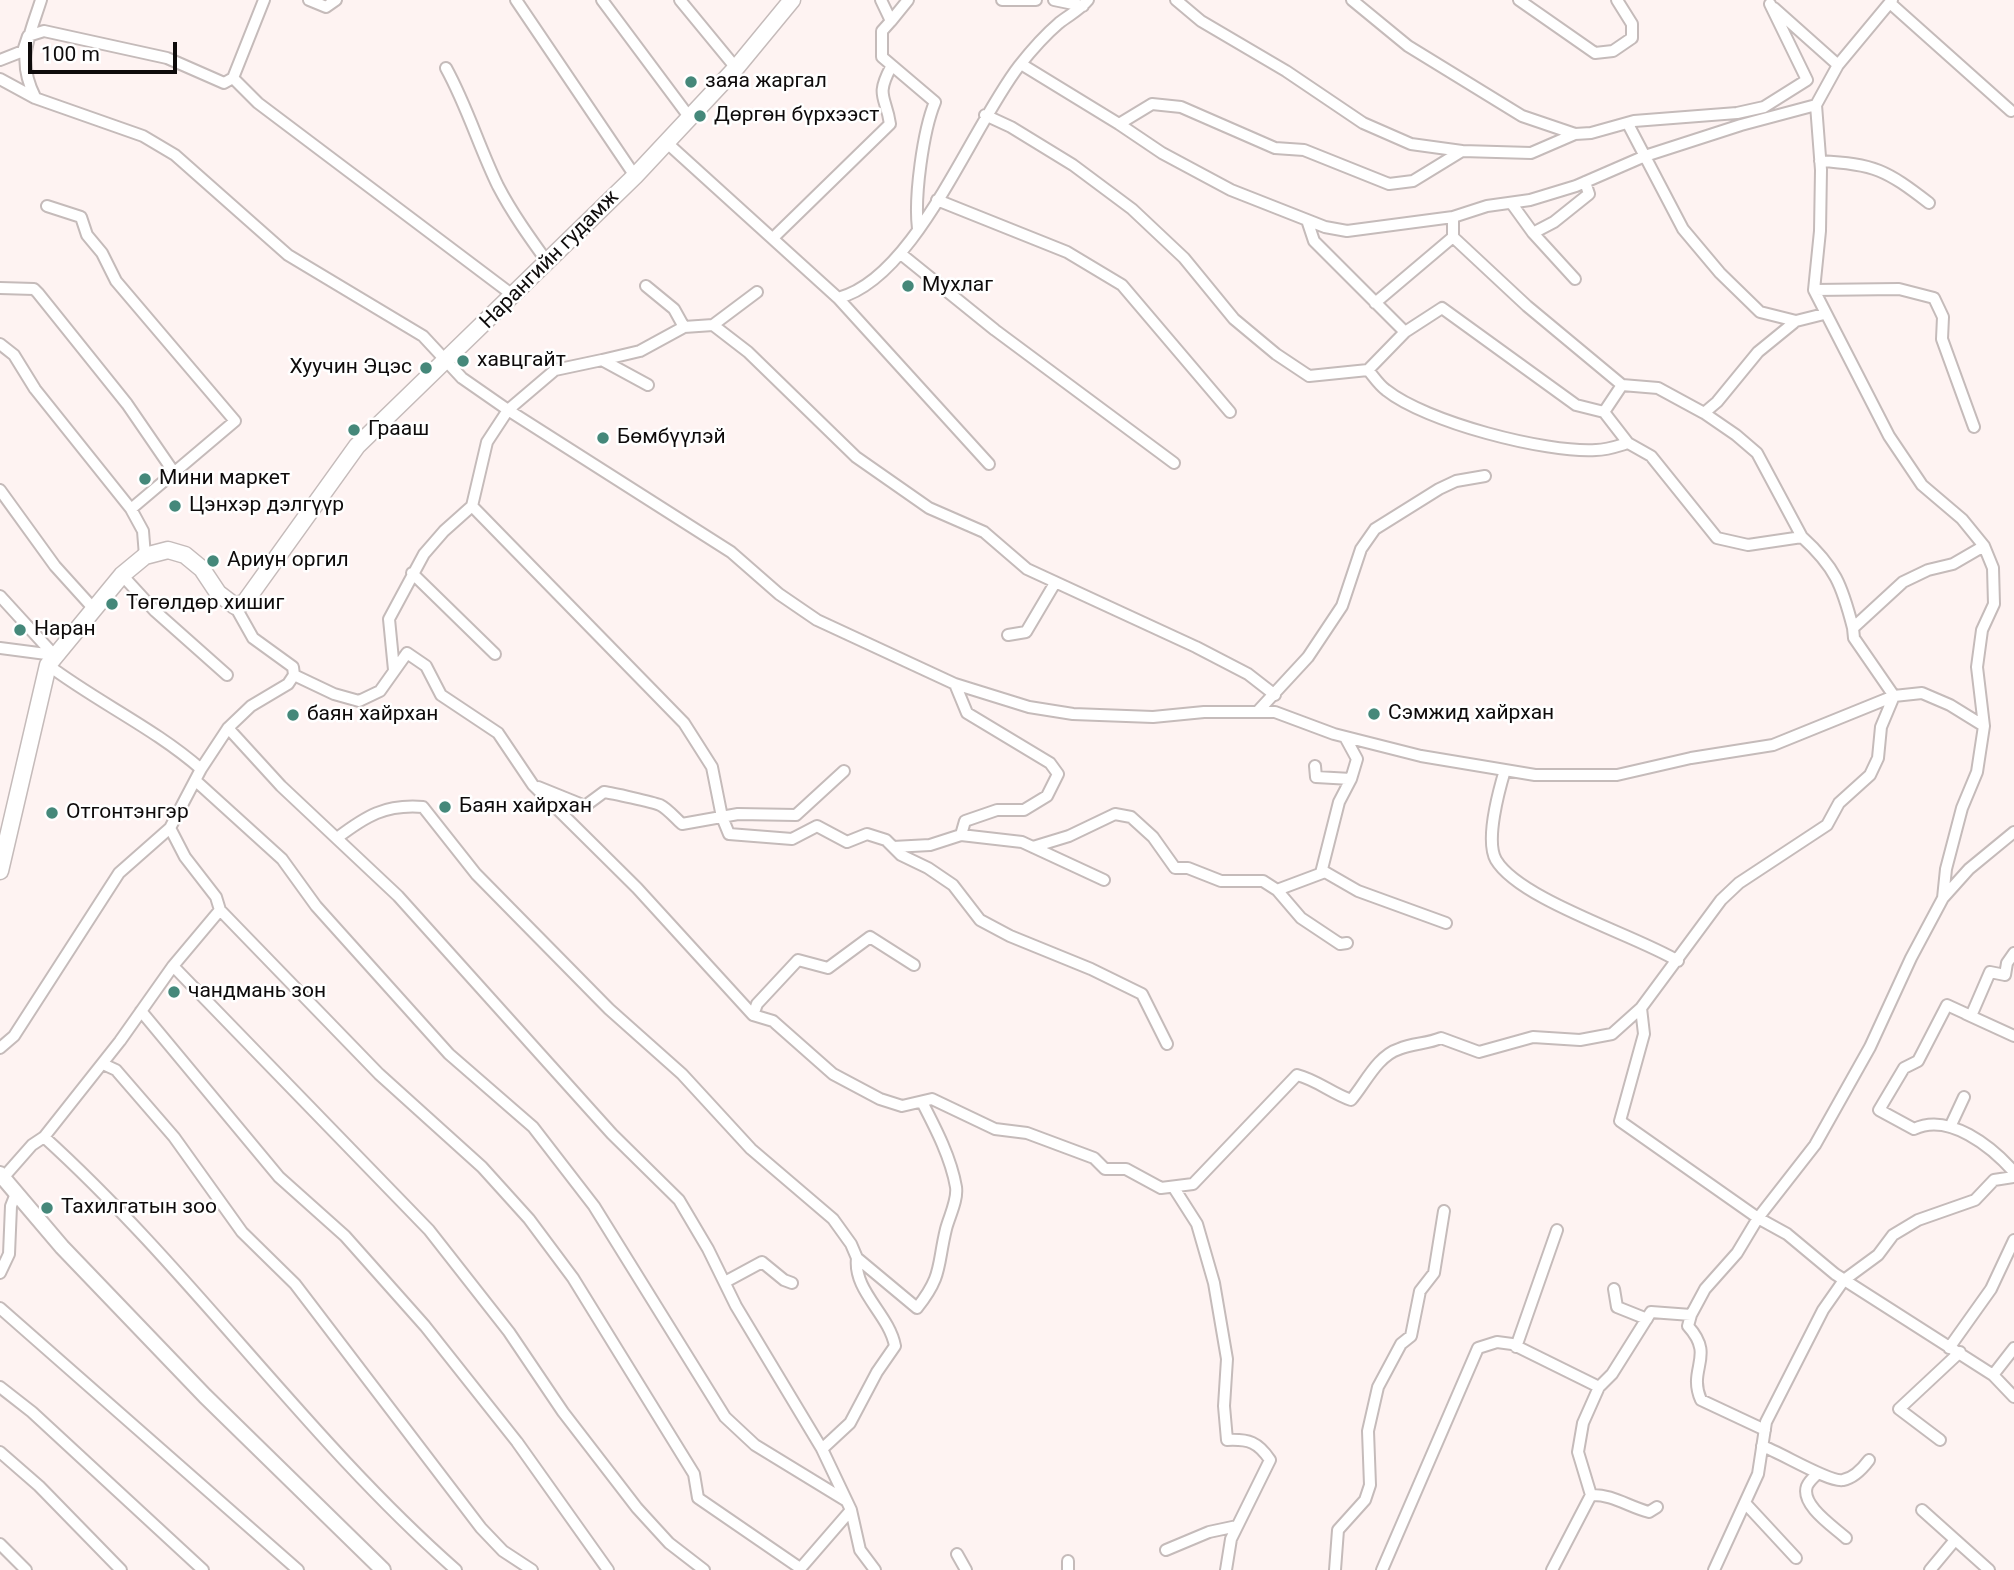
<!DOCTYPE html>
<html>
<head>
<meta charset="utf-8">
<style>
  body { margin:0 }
  #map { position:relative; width:2014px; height:1570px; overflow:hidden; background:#fef3f2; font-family:Roboto,sans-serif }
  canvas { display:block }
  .scale { position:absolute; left:28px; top:42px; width:149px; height:32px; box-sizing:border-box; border:4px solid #0e0b0b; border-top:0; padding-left:9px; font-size:21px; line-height:24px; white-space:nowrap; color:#0e0b0b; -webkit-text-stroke:5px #fff; paint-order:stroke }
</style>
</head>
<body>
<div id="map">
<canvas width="2014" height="1570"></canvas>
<div class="scale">100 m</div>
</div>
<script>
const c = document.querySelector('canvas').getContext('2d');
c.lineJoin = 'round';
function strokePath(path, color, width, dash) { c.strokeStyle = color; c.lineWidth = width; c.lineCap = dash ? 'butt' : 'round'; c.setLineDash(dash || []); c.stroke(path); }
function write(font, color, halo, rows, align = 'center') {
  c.font = font + ' Roboto,sans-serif'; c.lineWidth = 5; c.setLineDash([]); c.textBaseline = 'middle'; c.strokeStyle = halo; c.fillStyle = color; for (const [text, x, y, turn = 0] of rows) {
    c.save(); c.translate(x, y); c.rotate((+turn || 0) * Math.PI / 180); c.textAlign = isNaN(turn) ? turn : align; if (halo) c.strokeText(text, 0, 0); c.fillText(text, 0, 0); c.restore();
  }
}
const minor = new Path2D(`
  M264,0L233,78L258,103L514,296
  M309,0L326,7L336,0
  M516,0L635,176
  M602,0L690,118
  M680,0L736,68
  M881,0L891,21L908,0
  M1002,0H1036
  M1054,0L1083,6
  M1176,0L1201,21L1286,71L1363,123L1411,144L1462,151
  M1352,0L1408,46L1522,116L1575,134
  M1519,0L1595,53L1613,51L1632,38V24L1617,0
  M1890,3L2011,111
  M1774,8L1838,65L1816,105L1821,170L1820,231L1814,290L1889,436L1922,485L1962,519L1984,546L1993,568L1994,604L1982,630L1977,667L1984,726
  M891,21L882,31V57L935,102C923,131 914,197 918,229
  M0,60L23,51L28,36L44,31L167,58L224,83L233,78
  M1021,64L1119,124L1152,104L1181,107L1275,148L1304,150L1389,184L1413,181L1462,151L1531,153L1575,134L1591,133L1634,121L1737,113L1764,107L1807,80L1770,4
  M1838,65L1892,0
  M446,68C467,106 479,147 498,186C512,213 530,238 548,263
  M0,79L35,98L143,136L175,155L288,255L423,336L462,378L508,410L731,552L779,594L817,620L955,684L1029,707L1073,714L1153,717L1204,712H1275L1334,734L1421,756L1535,775H1617L1691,758L1773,745L1894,696L1922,693L1950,705L1984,726L1977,772L1962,808L1946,869L1943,898L1911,958L1870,1047L1815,1145L1758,1218L1737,1253L1705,1289L1691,1315L1651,1312L1612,1374L1599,1387L1512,1344L1497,1342L1478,1348L1382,1570
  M35,97C16,59 29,38 41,0
  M985,115L1011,127L1073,165L1132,209L1184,258L1234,319L1276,354L1309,376L1368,370L1405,332L1442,308L1576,405L1604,412L1622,385L1527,306L1453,237V217
  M1119,124L1162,153L1231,190L1325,227L1347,231L1453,217L1487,206L1530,200L1576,186L1645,156L1741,125L1816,105
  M1628,124L1683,229L1720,273L1760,312L1796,321L1824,314
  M666,142L838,298C915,279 971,128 1019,66C1030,52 1045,35 1059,23C1069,15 1080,10 1088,0
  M1820,161C1875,164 1886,170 1929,203
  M937,200L1067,252L1122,285L1230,412
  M1512,204L1533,233
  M47,206L81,217L87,235L102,253L116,281L235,421L131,509L143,531L145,556
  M1307,220L1314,241L1405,332
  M773,238L890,124C886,96 875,97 891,67
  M901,254L995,330L1174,463
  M1575,279L1533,233L1554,222L1589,194L1585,182
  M646,286L674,309L684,327
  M0,288L34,289L38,293L127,404L173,471
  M1814,290L1899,289L1934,298L1943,317L1942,339L1974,427
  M838,298L989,464
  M1375,303L1453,237
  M713,325L748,352L856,457L929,508L984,532L1027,569L1196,647L1248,674L1275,695
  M0,344L14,355L35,389L131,509
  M602,360L640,351L684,327L713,325L757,292
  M1368,370C1374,377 1379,385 1386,390C1426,422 1545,453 1596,450C1607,450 1618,446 1628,443
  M1622,385L1658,388L1704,413L1736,435L1757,453L1802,537
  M1604,412L1628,443L1651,456L1717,538L1748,545L1802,537C1835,567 1842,585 1853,628
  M1704,413L1717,402L1758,352L1796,321
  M0,490L55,566L93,608
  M472,506L684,723L712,767L722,817L729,834L792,839L817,826L847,842L867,834L886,840L893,847L930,845L961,835L965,821L997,810H1024L1047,796L1058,774L1050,763L967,713L955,684
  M1984,546L1953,564L1928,570L1903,582L1853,628L1854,638L1894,696L1881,727L1878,758L1870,775L1839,803L1827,825L1739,883L1721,900L1641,1008L1644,1034L1620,1121L1758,1218L1787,1234L1835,1274L1993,1375L2014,1397
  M412,573L495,654
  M122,575L155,611L227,675
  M0,596L54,655
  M1008,635L1026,632L1055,583
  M0,648L54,655
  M48,665C97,702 154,728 201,769
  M394,670L389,619L424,554L444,531L472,506L487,442L508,410L555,370L602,360L648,385
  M294,675L334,694L359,701L380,691L407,653L426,666L441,695L498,733L533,785L637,888L753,1015L773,1021L833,1074L880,1099L902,1106L932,1099L995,1129L1027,1133L1094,1158L1105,1169H1126L1161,1188L1193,1184L1297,1075C1317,1080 1331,1093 1351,1100C1365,1084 1377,1056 1399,1049C1413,1043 1427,1044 1441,1038L1479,1052L1533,1037L1580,1040L1612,1034L1641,1008
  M1259,710L1308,657L1342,606L1361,549L1375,529L1439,489L1456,481L1485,476
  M228,728L281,786L398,896L612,1134L679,1200L708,1249L736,1306L822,1449L851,1510L860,1550L875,1570
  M1315,766L1316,777L1351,779L1357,759L1345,737
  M1505,770C1499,790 1485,841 1496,860C1520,900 1635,935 1678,961
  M196,781L282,859L316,906L449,1054L533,1127L594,1206L725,1417L755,1445L845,1500
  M538,787L585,806L604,792C612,793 652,802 660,805C668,809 675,818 682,824L738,814L796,815L844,771
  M961,835L1022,842L1104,880
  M337,838C366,816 385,804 423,807L476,874L609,1009L682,1074L751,1149L833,1219L851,1244L857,1258
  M893,847L901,855L928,868L953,885L980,920L1010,936L1091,969L1142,994L1167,1044
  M1033,847L1069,836L1115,814L1131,817L1153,837L1175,868H1188L1221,881H1263L1277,890L1301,918L1340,944L1347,943
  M1321,873L1339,802L1351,779
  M1277,890L1325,872L1358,891L1446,923
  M1943,898L1969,869L2014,832
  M220,910L379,1074L482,1167L529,1219L573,1278L694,1474L698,1498L800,1568
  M2014,953L2007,963L2005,975L1990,972L1971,1016L1947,1005L1918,1061L1904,1068L1879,1110L1914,1129C1949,1112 1992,1147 2014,1172
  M173,966L429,1230L509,1332L563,1412L637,1508L669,1543L704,1570
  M141,1011L279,1177L345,1236L425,1326L517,1442L608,1570
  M1966,1014L2014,1036
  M753,1015L757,1004L798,960L828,968L870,937L914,965
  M0,1048L14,1036L119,873L170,828
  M103,1064L116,1070L174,1137L242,1232L295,1284L481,1528L503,1551L532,1570
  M1950,1127L1964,1097
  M44,1137C192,1271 306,1438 456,1570
  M3,1178L32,1145L44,1137L120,1041L173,966L220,910L216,897L185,857L170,828L201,769L228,728L251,706L288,684L294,675L293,667L253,638L235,606
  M1174,1188L1197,1224L1214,1283L1227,1359L1224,1406L1227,1440C1249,1439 1258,1442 1270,1460L1231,1539L1226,1570
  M0,1273L9,1254L11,1206L15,1196
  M725,1282L762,1262L784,1280L792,1283
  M1614,1289L1617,1307L1647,1319
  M0,1308L298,1570
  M1691,1315L1688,1326C1716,1357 1687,1368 1701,1400L1765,1430
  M1516,1347L1557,1230
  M1949,1348L1991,1289L2014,1240
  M1993,1375L2014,1348
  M0,1387L32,1412L203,1570
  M1940,1440L1899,1409L1960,1352
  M1762,1446C1780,1452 1830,1483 1843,1480C1854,1478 1863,1468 1869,1460
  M822,1449L850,1423L877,1372L895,1346C889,1314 853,1291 857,1258L917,1308C943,1275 937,1266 946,1229C949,1217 958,1200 956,1187C951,1158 936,1129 922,1102
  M0,1452L39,1486L121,1570
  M1818,1473C1815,1476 1809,1481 1807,1486C1800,1505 1834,1527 1846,1538
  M1591,1495C1612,1494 1629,1507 1649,1512L1657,1507
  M1745,1503L1796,1558
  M1922,1510L1989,1570
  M0,1544L26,1570
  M1166,1550L1209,1532L1237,1526
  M957,1554L966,1570
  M1068,1561V1570
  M799,1570L851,1510
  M1335,1570L1338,1530L1365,1500L1370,1485L1368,1431L1378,1387L1401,1344L1411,1336L1420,1291L1434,1273L1444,1211
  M1552,1570L1591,1495L1578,1452L1583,1423L1599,1387
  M1714,1570L1758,1474L1766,1422L1823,1310L1844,1280L1878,1255L1893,1235L1918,1220L1975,1200L1994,1180L2014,1177
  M1930,1570L1955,1540`);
const tertiary = new Path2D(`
  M0,1174L62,1247L205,1396L383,1570`);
const secondary = new Path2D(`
  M0,871L48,665L122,575L145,556L168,550L185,555L202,569L218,593L235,606L245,602L357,446L635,176L736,68L792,0`);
strokePath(minor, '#c5bbba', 14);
strokePath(tertiary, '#c5bbba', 18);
strokePath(secondary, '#c5bbba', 19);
strokePath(minor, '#fff', 10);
strokePath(tertiary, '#fff', 14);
strokePath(secondary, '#fff', 16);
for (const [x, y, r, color] of [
  [691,82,7,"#45887a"],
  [700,116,7,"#45887a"],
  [908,286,7,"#45887a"],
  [463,361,7,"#45887a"],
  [426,368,7,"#45887a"],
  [354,430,7,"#45887a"],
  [603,438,7,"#45887a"],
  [145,479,7,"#45887a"],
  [175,506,7,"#45887a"],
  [213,561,7,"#45887a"],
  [112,604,7,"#45887a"],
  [20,630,7,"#45887a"],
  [1374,714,7,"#45887a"],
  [293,715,7,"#45887a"],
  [445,807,7,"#45887a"],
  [52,813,7,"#45887a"],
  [174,992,7,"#45887a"],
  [47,1208,7,"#45887a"]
]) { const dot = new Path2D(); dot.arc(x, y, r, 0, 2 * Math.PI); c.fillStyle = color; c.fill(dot); strokePath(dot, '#fff', 2.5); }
write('21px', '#0e0b0b', '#fff', [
  ["заяа жаргал",705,82],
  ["Дөргөн бүрхээст",714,116],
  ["Мухлаг",922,286],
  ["хавцгайт",477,361],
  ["Хуучин Эцэс",412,368,"right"],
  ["Грааш",368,430],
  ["Бөмбүүлэй",617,438],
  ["Мини маркет",159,479],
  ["Цэнхэр дэлгүүр",189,506],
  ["Ариун оргил",227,561],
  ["Төгөлдөр хишиг",126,604],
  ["Наран",34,630],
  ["Сэмжид хайрхан",1388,714],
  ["баян хайрхан",307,715],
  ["Баян хайрхан",459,807],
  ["Отгонтэнгэр",66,813],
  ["чандмань зон",188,992],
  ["Тахилгатын зоо",61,1208]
], 'left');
write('21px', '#0e0b0b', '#fff', [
  ["Нарангийн гудамж",550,260,-45]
]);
</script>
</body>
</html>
